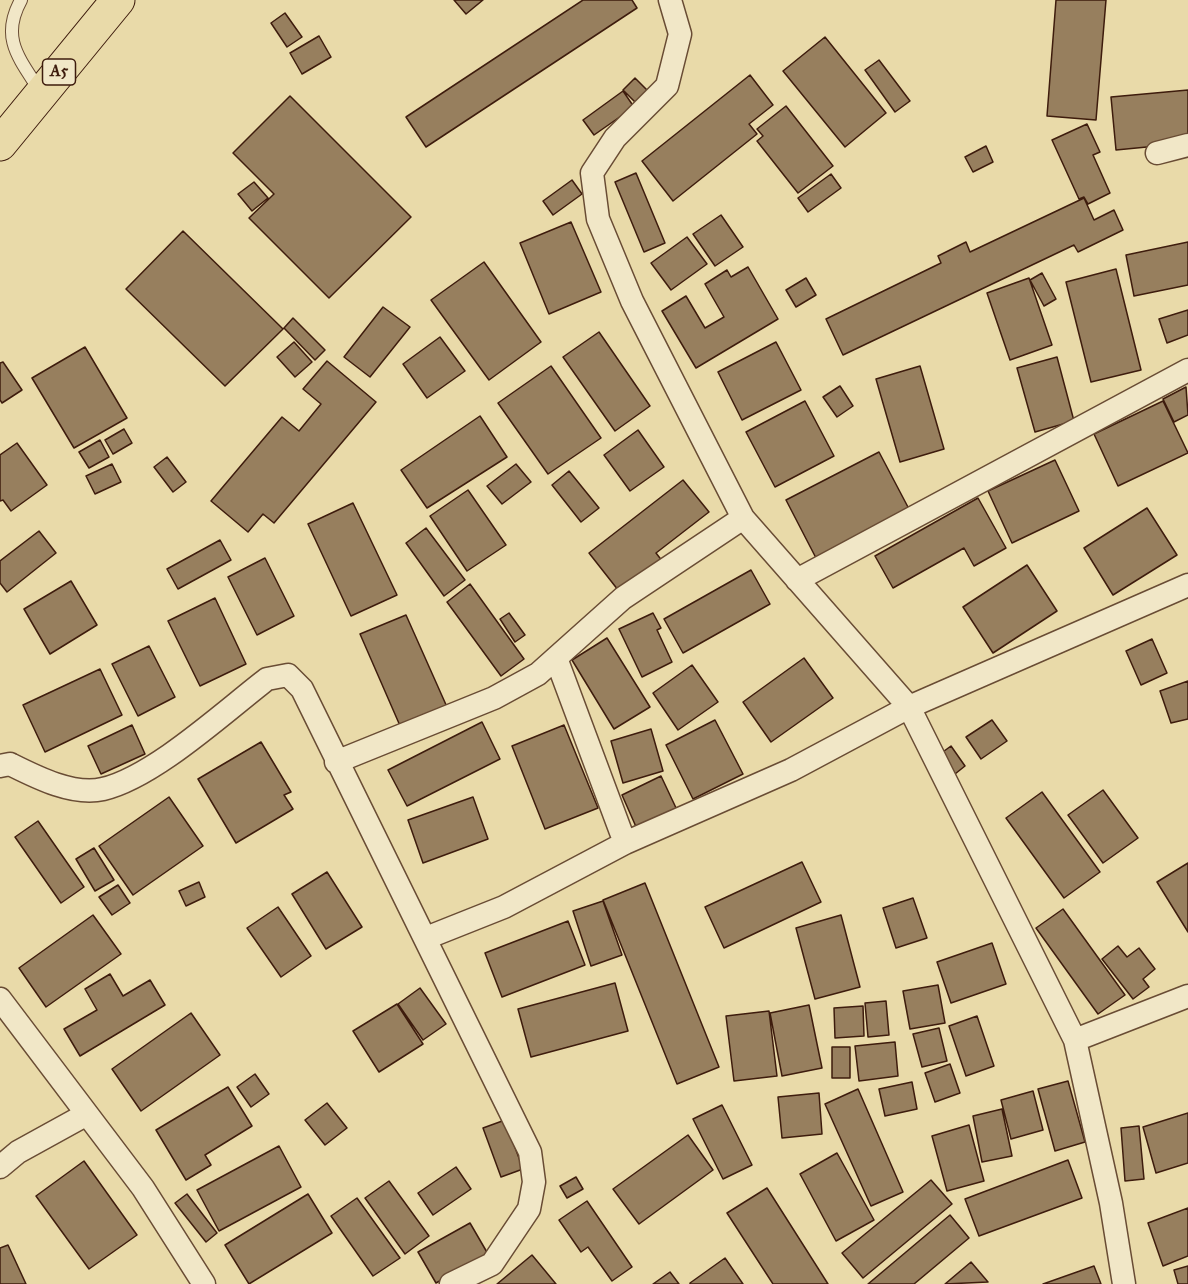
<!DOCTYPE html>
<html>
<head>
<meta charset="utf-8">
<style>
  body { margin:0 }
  canvas { display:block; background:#e9daa9 }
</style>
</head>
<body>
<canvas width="1188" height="1284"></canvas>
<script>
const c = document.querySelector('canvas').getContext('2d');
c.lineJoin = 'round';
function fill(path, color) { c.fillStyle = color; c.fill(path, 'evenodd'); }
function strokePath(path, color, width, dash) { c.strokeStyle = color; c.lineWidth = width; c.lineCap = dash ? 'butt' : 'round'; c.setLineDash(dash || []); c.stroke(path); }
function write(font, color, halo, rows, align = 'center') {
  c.font = font + ' "IM FELL Great Primer",serif'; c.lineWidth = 5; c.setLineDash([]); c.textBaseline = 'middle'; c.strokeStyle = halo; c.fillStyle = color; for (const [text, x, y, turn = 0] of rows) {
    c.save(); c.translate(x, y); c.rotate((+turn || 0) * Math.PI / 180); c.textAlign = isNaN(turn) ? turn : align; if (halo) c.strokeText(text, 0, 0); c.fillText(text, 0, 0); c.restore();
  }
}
const building = new Path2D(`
  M454,0H483L466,14Z
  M583,0H632L637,8L426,147L406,117Z
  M1056,0H1106L1096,120L1047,116Z
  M285,13L302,37L287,47L271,23Z
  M319,36L331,57L302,74L290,53Z
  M825,37L886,113L845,147L783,71Z
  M879,60L910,101L895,112L865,70Z
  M750,75L773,105L749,124L757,134L673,201L642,161Z
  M635,78L649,92L637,104L623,90Z
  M1188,90V143L1116,150L1111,97Z
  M623,91L634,107L594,135L583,120Z
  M290,96L411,217L329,298L249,218L274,194L233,153Z
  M786,106L833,166L798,193L757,141L763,136L757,129Z
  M1087,124L1100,152L1093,155L1110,193L1088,204L1084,197L1079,199L1052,140Z
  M986,146L993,162L973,172L965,157Z
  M636,173L665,243L644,252L615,182Z
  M831,174L841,188L808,212L798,198Z
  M572,180L582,194L553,215L543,201Z
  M254,182L268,198L252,211L238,194Z
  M1084,198L1094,220L1114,210L1123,230L1078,252L1074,245L843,355L826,319L941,263L938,256L966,242L970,252Z
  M721,215L743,247L715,266L693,234Z
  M571,222L601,292L549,314L520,243Z
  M183,231L283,329L225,386L126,289Z
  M687,237L707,264L671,290L651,263Z
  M1188,242V285L1134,296L1126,255Z
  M484,262L541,342L489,380L431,300Z
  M748,267L778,319L696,368L662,311L686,296L705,328L724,317L705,284L727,270L731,277Z
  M1116,269L1141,370L1091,382L1066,282Z
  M1042,273L1056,299L1044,306L1030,280Z
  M806,278L816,295L796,307L786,290Z
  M1029,278L1052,345L1010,360L987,293Z
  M383,307L410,327L370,377L344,357Z
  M1188,310V335L1167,343L1159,319Z
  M293,318L325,350L315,360L284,328Z
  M599,332L650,406L615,431L563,357Z
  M440,337L465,371L427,398L403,364Z
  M294,342L312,362L295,377L277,357Z
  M776,342L801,390L742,420L718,372Z
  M85,347L127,418L74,448L32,378Z
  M1057,357L1074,421L1035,432L1017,368Z
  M327,361L376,402L274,523L263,514L248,532L211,501L282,417L299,431L321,404L303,389Z
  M3,362L22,390L2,403L0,400V363Z
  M551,366L601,438L548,474L498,403Z
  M920,366L944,449L900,462L876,379Z
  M840,386L853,406L837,417L823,397Z
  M1186,387L1188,415L1174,422L1163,399Z
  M805,401L834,456L775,487L746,432Z
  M1163,401L1188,453L1118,486L1094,434Z
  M480,416L507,457L427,508L401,470Z
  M124,429L132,443L113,454L105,440Z
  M638,430L664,467L630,491L604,455Z
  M100,440L109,457L89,468L79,452Z
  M17,443L47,485L11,511L3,500L0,501V455Z
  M879,452L909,509L816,558L786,500Z
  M167,457L186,482L173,492L154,467Z
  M1055,460L1079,511L1012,543L988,491Z
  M112,464L121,482L95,494L86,476Z
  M516,464L531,482L502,504L487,486Z
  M569,471L599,508L581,522L552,485Z
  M683,480L709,512L656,553L663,562L622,595L589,553Z
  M468,490L506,545L467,571L430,516Z
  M978,498L1006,548L974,566L964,548L893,588L875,556Z
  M353,503L397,595L351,616L308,524Z
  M1147,508L1177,555L1113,595L1084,548Z
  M426,528L465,580L444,596L406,543Z
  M39,531L56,553L7,592L0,583V561Z
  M220,540L231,560L178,589L167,569Z
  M265,558L294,616L257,635L228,577Z
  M1027,565L1057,611L993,653L963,607Z
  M751,570L770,604L683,653L664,619Z
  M71,581L97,625L50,654L24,609Z
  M470,584L524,659L501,676L447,602Z
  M215,598L246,664L200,686L168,621Z
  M509,613L525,635L515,642L500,619Z
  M653,613L661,628L657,630L672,662L642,677L619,629Z
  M406,615L447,707L401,728L360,634Z
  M607,638L650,707L614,729L572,660Z
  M1152,639L1167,673L1141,685L1126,651Z
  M149,646L175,697L138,716L112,664Z
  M804,658L833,698L771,742L743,702Z
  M692,665L718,702L678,730L653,693Z
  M100,669L122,715L45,752L23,705Z
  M1188,681V719L1171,723L1160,691Z
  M715,720L743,774L693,799L666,745Z
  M992,720L1007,741L981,759L966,737Z
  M482,722L500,759L407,806L388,770Z
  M132,725L145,754L101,774L88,746Z
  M564,725L598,808L545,829L512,746Z
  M651,729L663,771L623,783L611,741Z
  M261,742L291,792L284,795L293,809L236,843L198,779Z
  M951,746L965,766L955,774L940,754Z
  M661,776L677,810L637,829L622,795Z
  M1103,790L1138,838L1103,863L1068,815Z
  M1042,792L1100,872L1064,898L1006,818Z
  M169,797L203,846L133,895L99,846Z
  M473,797L488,839L423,863L408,820Z
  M38,821L84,887L61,903L15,837Z
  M94,848L114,880L95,891L76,859Z
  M802,862L821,902L724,948L705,907Z
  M1188,863V932L1157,882Z
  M327,872L362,927L326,949L292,894Z
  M199,882L205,897L186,906L179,891Z
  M645,883L719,1067L677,1084L603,900Z
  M118,885L130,903L112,915L99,897Z
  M913,898L927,938L896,948L883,908Z
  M603,901L622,955L591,966L573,911Z
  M278,907L311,956L281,977L247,928Z
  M1063,909L1125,995L1098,1014L1036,928Z
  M93,915L121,954L46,1007L19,968Z
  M841,915L860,987L815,999L796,928Z
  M568,921L585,965L502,997L485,953Z
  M992,943L1006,984L951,1003L937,962Z
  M1118,946L1127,957L1139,948L1155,969L1143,979L1149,987L1133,999L1102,959Z
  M110,974L123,996L150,980L165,1005L80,1056L64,1029L97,1010L85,989Z
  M615,983L628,1031L531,1057L518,1009Z
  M938,985L945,1023L910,1029L903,991Z
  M420,988L446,1024L423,1040L398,1004Z
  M886,1001L889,1035L868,1037L865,1003Z
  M397,1004L423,1044L379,1072L353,1031Z
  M809,1005L822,1068L782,1076L770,1013Z
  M863,1006L864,1036L835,1038L834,1008Z
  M769,1011L777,1076L734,1081L726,1016Z
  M191,1013L220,1055L141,1111L112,1069Z
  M977,1016L994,1066L966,1076L949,1026Z
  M939,1028L947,1061L922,1067L913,1034Z
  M895,1042L898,1076L859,1081L855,1046Z
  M832,1047H850V1078H832Z
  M950,1064L960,1093L935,1102L925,1073Z
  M255,1074L269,1094L251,1107L237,1087Z
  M1068,1081L1085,1142L1055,1151L1038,1089Z
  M912,1082L917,1109L885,1116L879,1089Z
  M228,1087L252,1126L205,1155L211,1165L186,1180L156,1130Z
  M858,1089L903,1192L871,1206L825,1104Z
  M1033,1091L1043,1130L1011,1139L1001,1100Z
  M819,1093L822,1134L782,1138L778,1097Z
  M327,1103L347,1128L325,1145L305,1120Z
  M722,1105L752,1165L723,1179L693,1119Z
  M1002,1109L1012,1156L982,1162L973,1116Z
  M1188,1113V1163L1156,1173L1143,1127Z
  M505,1120L523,1169L501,1177L483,1128Z
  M969,1125L984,1181L947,1191L932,1136Z
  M1139,1126L1144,1179L1125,1181L1121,1128Z
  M688,1135L713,1170L639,1224L613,1189Z
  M279,1146L301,1187L219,1231L197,1190Z
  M837,1153L874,1220L836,1241L800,1174Z
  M1068,1160L1082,1198L979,1236L965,1199Z
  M84,1161L137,1235L89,1269L36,1196Z
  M456,1167L471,1189L433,1215L418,1193Z
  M576,1177L583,1189L567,1198L560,1186Z
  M931,1180L952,1204L863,1278L842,1253Z
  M389,1181L429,1236L405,1254L365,1198Z
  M767,1188L828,1284H773L727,1213Z
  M187,1194L217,1233L206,1242L175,1203Z
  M308,1194L332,1233L249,1284L225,1245Z
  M357,1198L400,1258L373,1276L331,1216Z
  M587,1201L632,1267L612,1281L588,1247L581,1252L559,1220Z
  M1188,1208V1256L1163,1266L1148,1223Z
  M950,1215L969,1238L914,1284H868Z
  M470,1223L488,1254L436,1283L418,1252Z
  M8,1245L26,1284H0V1248Z
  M532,1255L556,1284H497Z
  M725,1258L743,1284H690V1283Z
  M971,1262L988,1282L945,1284Z
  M1094,1266L1101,1284H1043Z
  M1188,1266V1284H1178L1174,1270Z
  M670,1272L679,1284H653Z`);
fill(building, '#977f5e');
strokePath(building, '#3e1c0d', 1.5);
const service = new Path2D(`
  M21,0C0,38 19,58 40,91`);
const minor = new Path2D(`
  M670,0L680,34L667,86L615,138L592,173L598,219L632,301L743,518L909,707L1075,1040L1111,1203L1124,1284
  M1157,153L1188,145
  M797,580L1188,370
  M556,658L625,843
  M336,762L494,698L538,674L623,598L743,518
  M0,766L10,764C36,777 73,796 103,789C154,777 224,712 267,679L288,675L302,689L530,1152L534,1182L529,1209L492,1264L451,1284
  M426,938L504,907L625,843L791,770L909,707L1188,585
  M0,999L143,1188L204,1284
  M1075,1040L1188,996
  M0,1167L18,1152L87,1114`);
const trunk = new Path2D(`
  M0,144L118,0`);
strokePath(service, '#694c34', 14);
strokePath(minor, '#694c34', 25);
strokePath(trunk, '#3e1c0d', 35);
strokePath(service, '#f1e7c7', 12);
strokePath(minor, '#f1e7c7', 22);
strokePath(trunk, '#e9daa9', 33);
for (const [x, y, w] of [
  [59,72,33]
]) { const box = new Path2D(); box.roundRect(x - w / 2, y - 13, w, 26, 4.5); c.fillStyle = '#f1e7c7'; c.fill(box); strokePath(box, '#3e1c0d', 1.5); }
write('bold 16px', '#3e1c0d', null, [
  ["A5",59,72]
]);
</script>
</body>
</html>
